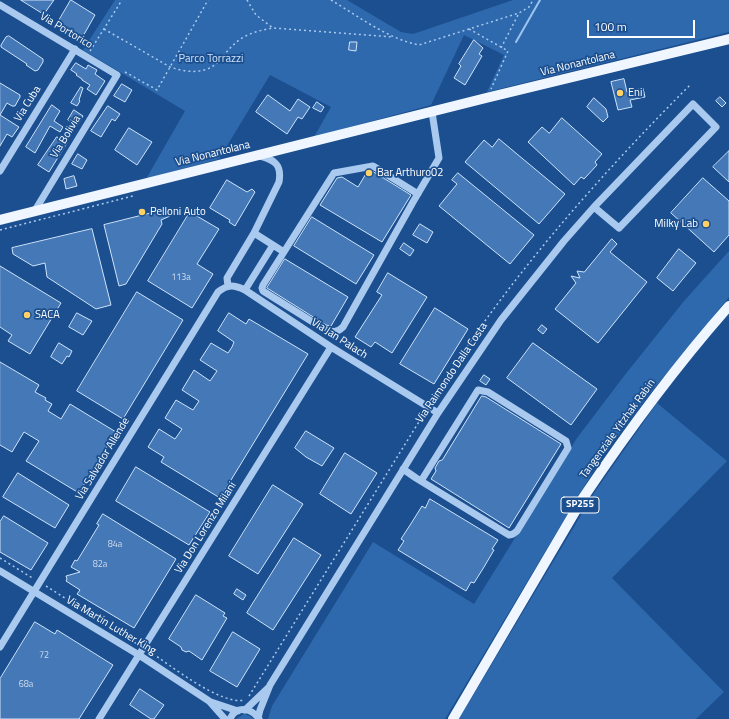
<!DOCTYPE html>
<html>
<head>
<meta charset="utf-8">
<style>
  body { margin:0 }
  #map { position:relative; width:729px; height:719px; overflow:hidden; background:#1b4f8f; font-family:"Titillium Web",sans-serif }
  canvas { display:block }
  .scale { position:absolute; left:587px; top:20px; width:108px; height:18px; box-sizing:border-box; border:2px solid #fff; border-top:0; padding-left:5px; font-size:12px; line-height:14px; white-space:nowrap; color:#fff; -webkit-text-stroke:3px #1b4f8f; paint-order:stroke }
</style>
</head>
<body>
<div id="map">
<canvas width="729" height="719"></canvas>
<div class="scale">100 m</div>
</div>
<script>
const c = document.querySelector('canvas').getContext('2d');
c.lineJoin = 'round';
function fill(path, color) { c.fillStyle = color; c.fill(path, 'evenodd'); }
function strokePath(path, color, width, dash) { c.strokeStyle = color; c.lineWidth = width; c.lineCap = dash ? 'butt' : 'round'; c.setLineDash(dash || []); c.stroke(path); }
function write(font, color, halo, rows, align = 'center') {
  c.font = font + ' "Titillium Web",sans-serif'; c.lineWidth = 3.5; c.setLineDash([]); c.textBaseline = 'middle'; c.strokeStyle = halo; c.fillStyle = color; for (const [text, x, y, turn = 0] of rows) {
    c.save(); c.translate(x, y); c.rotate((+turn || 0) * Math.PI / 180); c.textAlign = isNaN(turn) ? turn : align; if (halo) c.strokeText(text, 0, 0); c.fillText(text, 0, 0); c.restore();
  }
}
fill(new Path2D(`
  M115,0H347L401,32L413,34L513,0H729V32L487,92L504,55L464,35L431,105L314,137L331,107L270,75L219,159L146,179L185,111L83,50Z
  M729,251V297L648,396L600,460L445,719H268L272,706L373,542L474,604L577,438L624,376L684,301Z
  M657,403L727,461L612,578L724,692L696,719H459L596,490Z
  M244,714L250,716L254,719H236Z`), '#2e69ad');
strokePath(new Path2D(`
  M516,42L540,0`), '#9cc4f0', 2);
const building = new Path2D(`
  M21,0H54L44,14Z
  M71,0L95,15L82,38L74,34L73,37L62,31L64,28L57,24Z
  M9,36L43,59V62L38,70L35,71L26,65L27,64L1,47V45L6,37Z
  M474,40L483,48L479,54L482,56L465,85L454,78L461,66L459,64Z
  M350,42H357L356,51L349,50Z
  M76,63L86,69L88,65L97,70L95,74L105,81L96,95L87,89L90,85L82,80V79L76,75L77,74L71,70Z
  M624,79L627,92L643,88L645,97L630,100L632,107L618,110L611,82Z
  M0,83L20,95V97L15,106H12L7,103L0,115Z
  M122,84L132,90L125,102L114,96Z
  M81,87L83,88L79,100L80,101L77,106L71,103Z
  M268,95L290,111L298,99L310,107L302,119L298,117L287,134L256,112Z
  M720,97L726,103L722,107L716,101Z
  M594,98L606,109L608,117L603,122L587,107Z
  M317,102L324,107L321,112L313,108Z
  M52,105L60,111L54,121L63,127L60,132L50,126L35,153L26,147Z
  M108,106L120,114L115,121L112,119L101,137L91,131Z
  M74,110L83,116L77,126L68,120Z
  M0,115L19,127L12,137L7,134L0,146Z
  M562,118L602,154L595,162L597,165L584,179L581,177L574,185L528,142L542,127L549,133Z
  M129,128L152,142L137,165L115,150Z
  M57,137L67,143L49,172L38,165Z
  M499,139L565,194L539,224L465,162L484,140L492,147Z
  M729,151V182L713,167Z
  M78,154L87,160L82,169L72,164Z
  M372,171L411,195L382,242L320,205L337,178L342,177L358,187L367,172Z
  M458,173L534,235L510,264L439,206L457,184L452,180Z
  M74,176L77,186L66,189L64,179Z
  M703,178L729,201V235L714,252L671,213Z
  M227,180L247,192L252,189L255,192L235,226L229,222L230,220L210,208Z
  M168,209L170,216L161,220L162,224L126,284L119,286L104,225Z
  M190,212L219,229L197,264L213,274L192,308L148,281Z
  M312,217L374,255L356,284L294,246Z
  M420,224L433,232L427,243L413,235Z
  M92,229L111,305L96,309L47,277L45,263L33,266L13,254L12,248Z
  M612,239L617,244L610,252L647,282L598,343L555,309L576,283L571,276L580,278L577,271L584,272Z
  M404,243L414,250L410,256L400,249Z
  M679,249L696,263L673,291L657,278Z
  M285,259L348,297L331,326L326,325L267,288Z
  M0,266L61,303L30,354L8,341L12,335L0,327Z
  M388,273L427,297L392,353L375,342L371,347L355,337L382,295L377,292Z
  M137,292L183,320L123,419L77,391Z
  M435,308L468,329L434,384L400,364Z
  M77,313L92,321L83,335L69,327Z
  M229,313L246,324L249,319L308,354L220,498L161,462L164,457L148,447L159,429L175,439L182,429L165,418L176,400L193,410L199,401L182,390L194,370L210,381L217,371L200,360L211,343L228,353L232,347L234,342L218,331Z
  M542,325L547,329L543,334L538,330Z
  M59,343L72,351L69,357L67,356L62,364L51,357Z
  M533,343L597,389L571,425L507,378Z
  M0,362L39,385L35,392L46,398L45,400L52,404L48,411L61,419L70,404L116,432L79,493L26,461L39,441L24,432L12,452L0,445Z
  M484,375L490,379L486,385L480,381Z
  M482,396L486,397L561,444L509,528L431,479L436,471L435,468L439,461L442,460Z
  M306,431L334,448L322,466L306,457L295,448Z
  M345,453L377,473L351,514L320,494Z
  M136,467L210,512L189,545L116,501Z
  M18,473L69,505L55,528L3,497Z
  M273,485L303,504L258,574L229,556Z
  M430,499L498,540L492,549L494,550L484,567L474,583L471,582L466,591L398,550L404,541L401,539L412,522L422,506L425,508Z
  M103,514L176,559L134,628L77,594L80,590L66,581L67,579L66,576L80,572L71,567L75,560L77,561L99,525L97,524Z
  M4,516L48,543L31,570L0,552V522Z
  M294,538L321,555L273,630L247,613Z
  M237,589L246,595L243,600L234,594Z
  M196,595L225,613L223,616L227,618L202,660L189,651L186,652L182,650L181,647L169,639Z
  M35,622L55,634L57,630L113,665L79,719H0V679Z
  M233,632L260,649L237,687L210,671Z
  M140,689L164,705L154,719H151L130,705Z`);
fill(building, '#4478b7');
strokePath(building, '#cfe3fa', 1);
strokePath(new Path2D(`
  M247,0L256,15L273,28
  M331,0C358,16 388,39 419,45L519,13L529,7L533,0
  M104,29L170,67C185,72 204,75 217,63C224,55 230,47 239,40C249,33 261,30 273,28L393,37
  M469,29L508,51L491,89
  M501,48L519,13
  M90,51L122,0
  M125,72L157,90L208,0
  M0,230L133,196
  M432,400C502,286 596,179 691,84
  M0,558L34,579
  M46,586L137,644
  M149,651C170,665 221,706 245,700
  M249,696L425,412`), '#a9c9ee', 1.5, [2, 3]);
strokePath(new Path2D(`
  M0,5L117,75L34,212
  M0,171L75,49
  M418,194L373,166L334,173L263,285L262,288L263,291L324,329C332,332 337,333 343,327L413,202L439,158L432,112
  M254,233L284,252
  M228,286L227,278L254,233L279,182C282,165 275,160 260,156
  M245,290L273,245
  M403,469L416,478L509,535L513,534L517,531L568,448L566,441L488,392L478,390L421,481
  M0,571L139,655L209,701L225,719
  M0,647L218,292C228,284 234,285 245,290L331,347L438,413
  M211,702L238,711
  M245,710L268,688
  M258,718L260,710L270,685L438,413L501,320L564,241L594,207L693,104L716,127L619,228L594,207
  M99,719L331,347
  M230,719C236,705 252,708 259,719`), '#a9c9ee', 7);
strokePath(new Path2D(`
  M0,220L486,98L729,39
  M453,719L583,498C628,431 676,366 729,306`), '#f0f6ff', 10);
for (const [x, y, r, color] of [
  [620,93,4,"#ffd166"],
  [369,173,4,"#ffd166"],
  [142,212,4,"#ffd166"],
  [706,224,4,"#ffd166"],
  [27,315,4,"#ffd166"]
]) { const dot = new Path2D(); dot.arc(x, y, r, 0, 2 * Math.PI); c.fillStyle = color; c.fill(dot); strokePath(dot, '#1b4f8f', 1.5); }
write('9px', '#d0dded', null, [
  ["113a",181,278],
  ["84a",115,545],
  ["82a",100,565],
  ["72",44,656],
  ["68a",26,685]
]);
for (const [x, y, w] of [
  [580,505,38]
]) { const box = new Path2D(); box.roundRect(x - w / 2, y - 8, w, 16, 3); c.fillStyle = '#1b4f8f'; c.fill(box); strokePath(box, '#fff', 1); }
write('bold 10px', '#fff', null, [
  ["SP255",580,505]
]);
write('11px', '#fff', '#1b4f8f', [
  ["Via Portorico",66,31,31],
  ["Via Nonantolana",578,64,-14],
  ["Via Cuba",28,104,-58],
  ["Via Bolivia",66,137,-59],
  ["Via Nonantolana",213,154,-14],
  ["Via Jan Palach",339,339,33],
  ["Via Raimondo Dalla Costa",452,373,-56],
  ["Tangenziale Yitzhak Rabin",618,429,-54],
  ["Via Salvador Allende",103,459,-59],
  ["Via Don Lorenzo Milani",206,528,-58],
  ["Via Martin Luther King",111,626,31]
]);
write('11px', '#cfe3fa', '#1b4f8f', [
  ["Parco Torrazzi",211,59]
]);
write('11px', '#fff', '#1b4f8f', [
  ["Eni",628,93],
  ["Bar Arthuro02",377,173],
  ["Pelloni Auto",150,212],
  ["Milky Lab",698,224,"right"],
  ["SACA",35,315]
], 'left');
</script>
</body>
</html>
